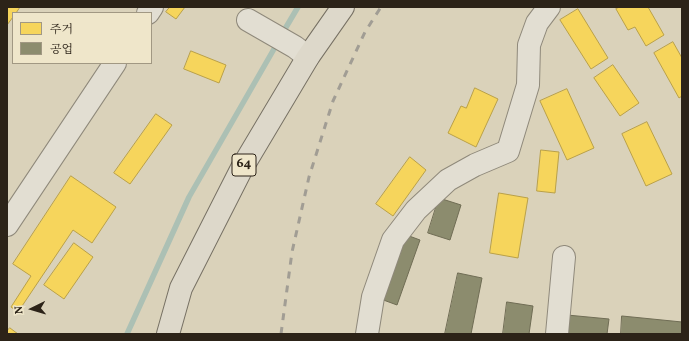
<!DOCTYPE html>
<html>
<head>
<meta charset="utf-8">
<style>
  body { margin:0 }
  #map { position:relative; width:689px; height:341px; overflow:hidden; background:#dad2ba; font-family:Vollkorn,"Noto Serif KR",serif }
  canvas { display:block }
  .frame { position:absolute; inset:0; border:8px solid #2c2318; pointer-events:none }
  .legend { position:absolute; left:12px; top:12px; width:140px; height:52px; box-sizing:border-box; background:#efe6ca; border:1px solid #a19883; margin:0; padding:5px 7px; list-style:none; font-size:12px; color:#2c2318 }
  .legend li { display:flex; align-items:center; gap:8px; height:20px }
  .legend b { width:20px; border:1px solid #a19883 }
  .north { position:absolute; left:12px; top:289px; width:40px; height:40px; -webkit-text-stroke:3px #efe6ca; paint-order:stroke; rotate:265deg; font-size:11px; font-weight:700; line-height:16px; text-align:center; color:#2c2318 }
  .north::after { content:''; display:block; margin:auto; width:14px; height:18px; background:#2c2318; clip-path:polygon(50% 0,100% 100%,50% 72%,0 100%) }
</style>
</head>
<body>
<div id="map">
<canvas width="689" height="341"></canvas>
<div class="frame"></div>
<ul class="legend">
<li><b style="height:11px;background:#f6d55c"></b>주거</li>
<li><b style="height:11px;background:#8c8c6e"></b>공업</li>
</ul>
<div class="north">N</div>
</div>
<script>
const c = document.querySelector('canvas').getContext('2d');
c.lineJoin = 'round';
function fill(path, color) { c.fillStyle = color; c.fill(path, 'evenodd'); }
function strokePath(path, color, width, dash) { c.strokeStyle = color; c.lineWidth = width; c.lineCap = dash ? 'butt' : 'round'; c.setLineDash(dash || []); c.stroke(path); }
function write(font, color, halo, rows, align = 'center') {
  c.font = font + ' Vollkorn,serif'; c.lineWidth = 4; c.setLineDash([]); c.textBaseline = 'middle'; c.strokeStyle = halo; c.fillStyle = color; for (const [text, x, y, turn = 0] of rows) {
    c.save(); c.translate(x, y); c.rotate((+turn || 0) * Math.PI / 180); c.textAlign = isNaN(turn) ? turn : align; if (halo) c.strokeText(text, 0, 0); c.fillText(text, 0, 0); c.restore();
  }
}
const homes = new Path2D(`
  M7,7H20L16,13H13V17L7,25Z
  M170,7H185L176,19L166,12Z
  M620,7H648L664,35L646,46L635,27L628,30L616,9Z
  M578,9L608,58L591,69L560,20Z
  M673,42L682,58V96L679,98L654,53Z
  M191,51L226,65L219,83L184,69Z
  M613,65L639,103L620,116L594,78Z
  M475,88L498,99L476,147L448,133L461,106L466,108Z
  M567,89L594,148L567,160L540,101Z
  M156,114L172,125L130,184L114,173Z
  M647,122L672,174L646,186L622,134Z
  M541,150L559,152L555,193L537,191Z
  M410,157L426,170L393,216L376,204Z
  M71,176L116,207L92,243L73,230L18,312L11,307L31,276L13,264Z
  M499,193L528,198L518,258L490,253Z
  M74,243L93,257L64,299L44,285Z
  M10,328L18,334H7V331Z`);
fill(homes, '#f6d55c');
strokePath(homes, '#b9a048', 1);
const industry = new Path2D(`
  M439,198L461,205L450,240L428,233Z
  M401,233L420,240L397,305L378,298Z
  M458,273L482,278L471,334H445Z
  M507,302L533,306L529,334H503Z
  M567,315L609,319L607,334H565Z
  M622,316L682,322V334H621Z`);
fill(industry, '#8c8c6e');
strokePath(industry, '#6f6c54', 1);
strokePath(new Path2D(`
  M282,34L298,7
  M127,334L189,197L278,42`), '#acc0b4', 5.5);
const minor = new Path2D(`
  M148,13L152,7
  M248,20L295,47L308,57
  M7,225L115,63
  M367,334L373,297L393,240L416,210L448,180L475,165L508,151L528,85L529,45L537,23L549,7
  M557,334L564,257`);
const major = new Path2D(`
  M168,334L181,288L243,166L308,57L343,7`);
strokePath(minor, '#8f897b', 24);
strokePath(major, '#777164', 24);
strokePath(minor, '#e2ded2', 22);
strokePath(major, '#ddd8ca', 22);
strokePath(new Path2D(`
  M281,334L292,252L309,177L333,101L365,32L381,7`), '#a19d94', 3, [7, 7]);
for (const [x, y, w] of [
  [244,165,24]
]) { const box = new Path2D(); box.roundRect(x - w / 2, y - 11, w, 22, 3); c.fillStyle = '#efe6ca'; c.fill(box); strokePath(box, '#2c2318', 1); }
write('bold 13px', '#2c2318', null, [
  ["64",244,165]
]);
</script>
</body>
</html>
